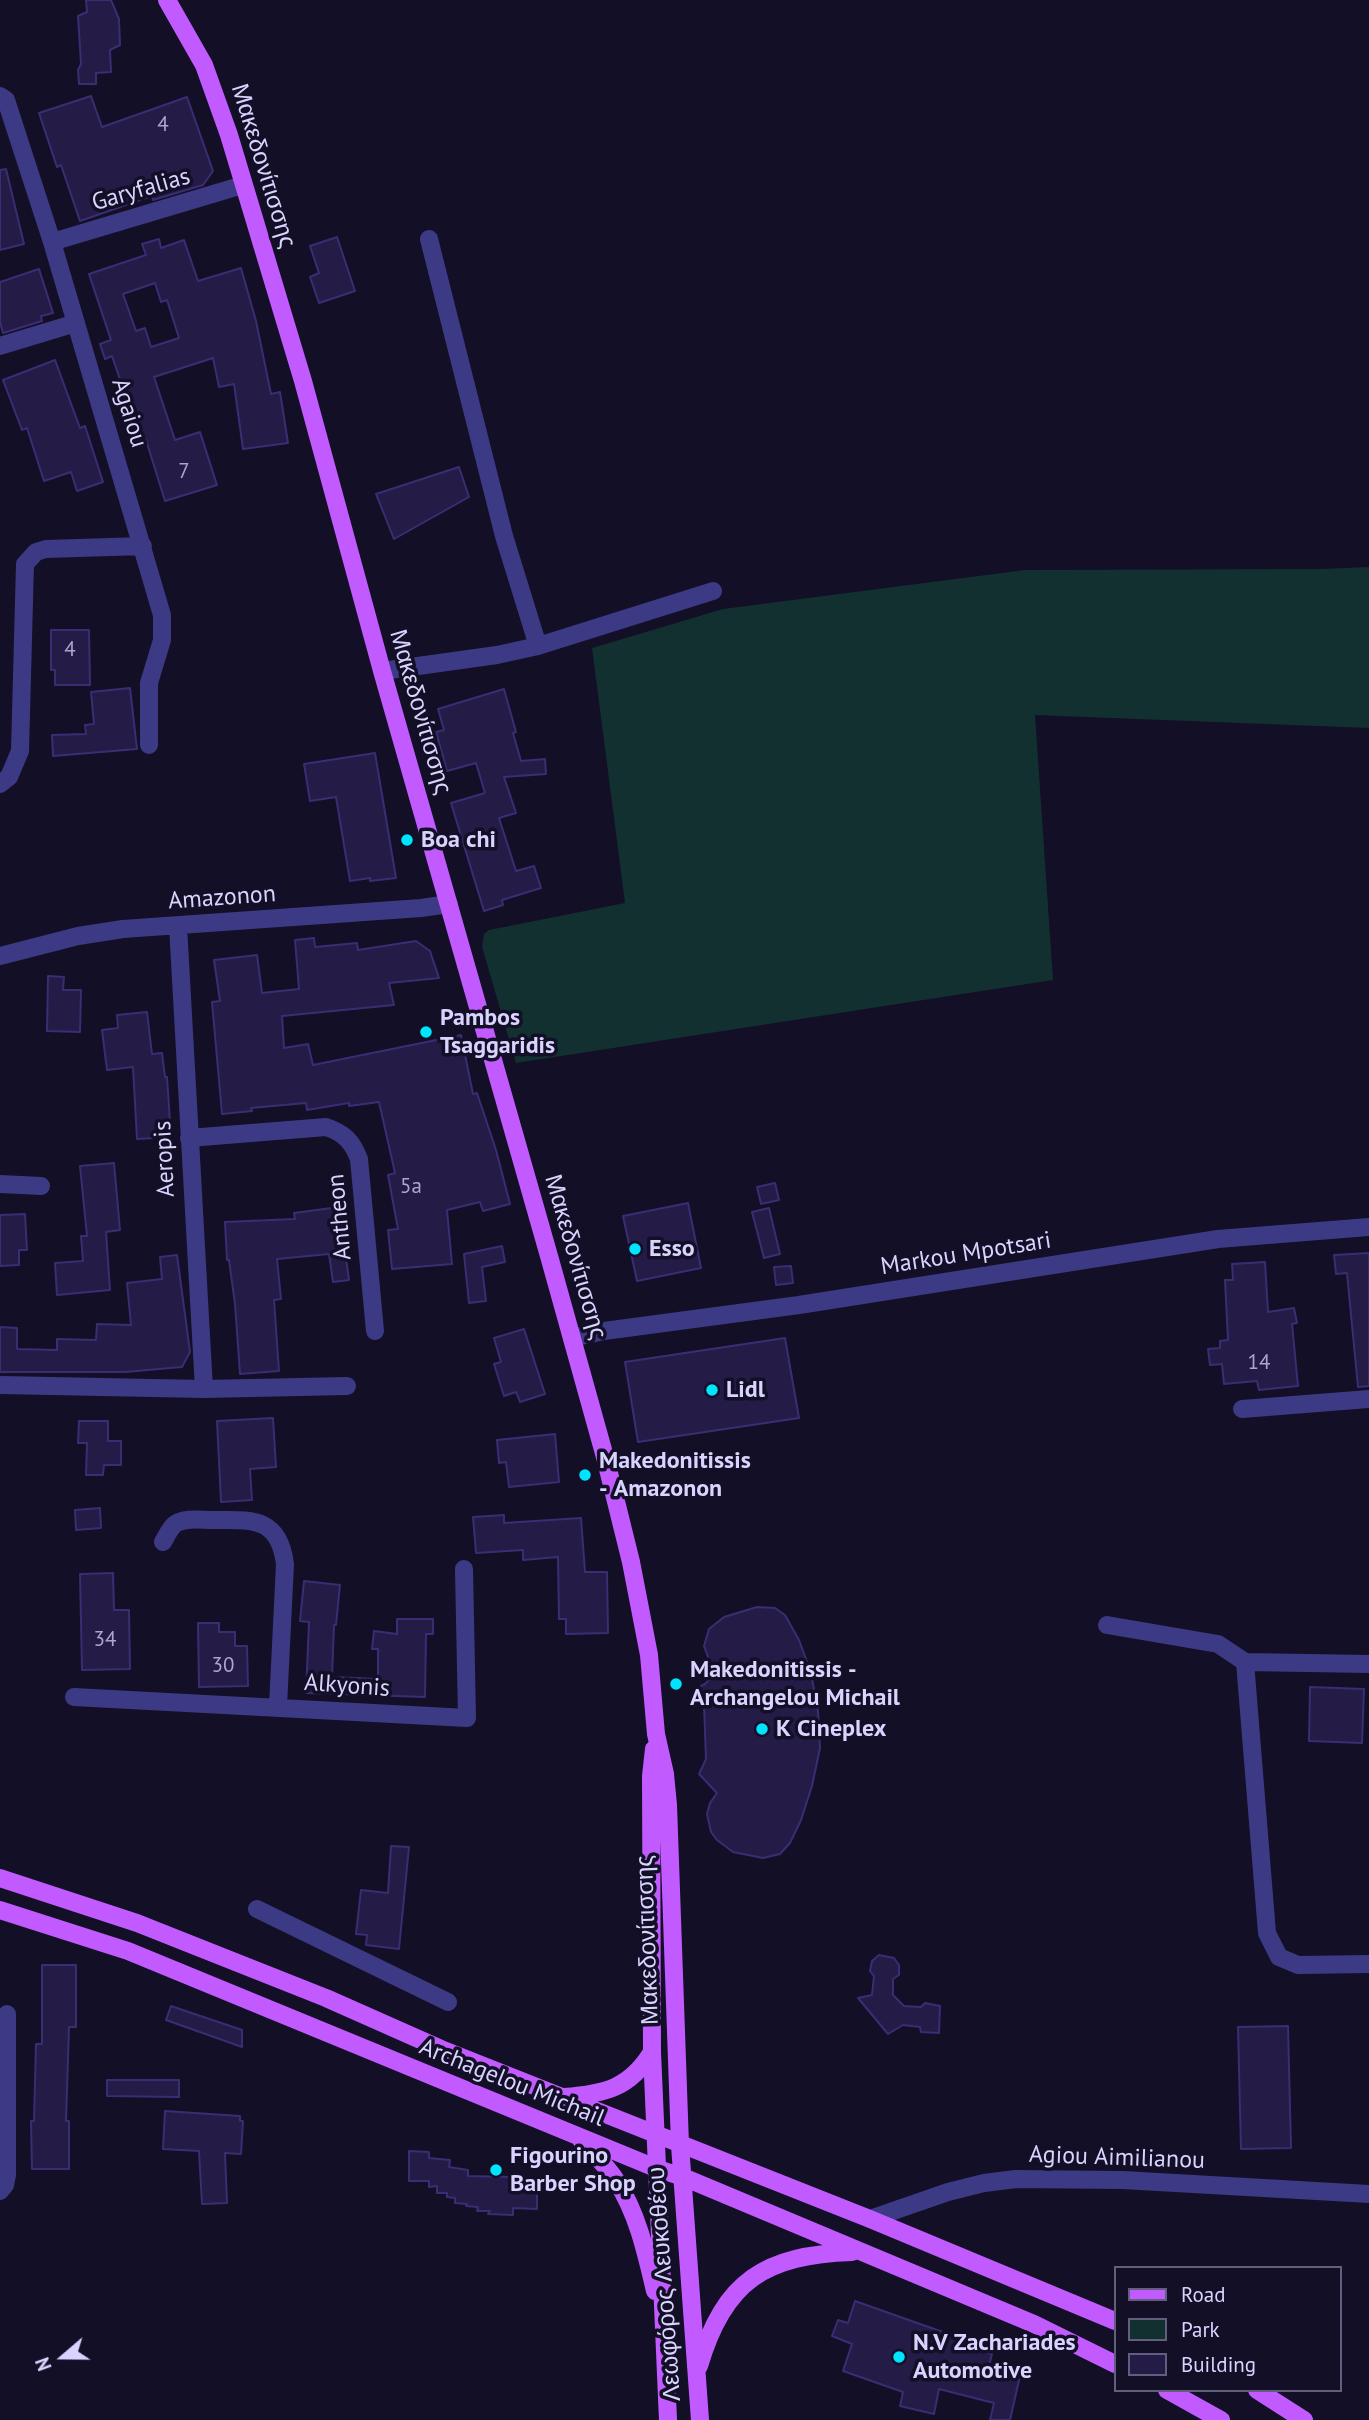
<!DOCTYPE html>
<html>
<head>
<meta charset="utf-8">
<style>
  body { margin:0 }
  #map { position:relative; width:1369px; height:2420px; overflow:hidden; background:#130f26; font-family:"PT Sans",sans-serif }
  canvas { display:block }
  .legend { position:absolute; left:1114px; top:2266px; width:228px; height:126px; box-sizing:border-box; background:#130f26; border:2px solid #625e7d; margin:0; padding:9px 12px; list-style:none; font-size:21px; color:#d9d4ff }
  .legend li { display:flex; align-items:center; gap:14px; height:35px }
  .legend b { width:35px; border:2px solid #625e7d }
  .north { position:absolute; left:28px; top:2322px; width:70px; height:70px; -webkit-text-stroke:5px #130f26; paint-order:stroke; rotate:250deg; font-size:19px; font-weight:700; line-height:28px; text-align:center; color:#d9d4ff }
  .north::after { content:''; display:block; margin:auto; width:24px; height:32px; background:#d9d4ff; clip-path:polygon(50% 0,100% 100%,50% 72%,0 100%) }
</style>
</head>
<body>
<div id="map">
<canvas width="1369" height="2420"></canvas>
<ul class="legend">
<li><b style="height:9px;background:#c25bff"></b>Road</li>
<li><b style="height:19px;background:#12302f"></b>Park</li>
<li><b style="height:19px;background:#241b47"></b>Building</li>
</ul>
<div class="north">N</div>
</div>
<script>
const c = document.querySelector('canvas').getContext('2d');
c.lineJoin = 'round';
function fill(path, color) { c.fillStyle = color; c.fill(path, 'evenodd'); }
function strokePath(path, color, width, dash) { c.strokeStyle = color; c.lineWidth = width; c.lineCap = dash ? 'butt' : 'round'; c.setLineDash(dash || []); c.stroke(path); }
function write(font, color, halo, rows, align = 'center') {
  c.font = font + ' "PT Sans",sans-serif'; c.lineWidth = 7; c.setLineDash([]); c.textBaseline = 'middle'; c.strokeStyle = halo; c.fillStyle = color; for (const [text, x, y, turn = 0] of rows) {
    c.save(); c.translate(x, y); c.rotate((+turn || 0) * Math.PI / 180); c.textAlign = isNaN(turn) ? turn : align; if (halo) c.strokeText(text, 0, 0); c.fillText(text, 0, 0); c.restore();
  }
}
fill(new Path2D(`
  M1369,567V728L1035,715L1053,980L516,1063L482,947L484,934L489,930L625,903L592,648L723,609L1025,570L1322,569Z`), '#12302f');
const building = new Path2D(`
  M86,0H111L119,19L120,45L110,50L111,72L96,73V84H79L78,70L81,64L78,16L87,12Z
  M91,96L102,127L187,97L213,171L203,185L153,200L152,196L80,221L61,165L57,167L39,113Z
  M6,169L24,244L0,250V170Z
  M337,237L355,291L319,303L310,277L319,273L310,246Z
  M159,239L161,248L184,240L198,281L241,268L256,321L271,394L280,392L288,443L243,449L234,384L219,387L213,358L154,377L175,440L200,432L217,485L165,501L146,440L141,441L112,356L105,359L100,344L111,340L89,274L146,255L142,244ZM155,283L161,302L167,300L179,338L151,347L145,328L136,331L123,294Z
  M39,269L53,313L41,316L42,321L3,333L0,322V282Z
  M55,360L80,428L85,426L103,482L77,491L71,472L44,481L27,428L22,430L3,380Z
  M459,467L469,497L394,539L376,494Z
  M51,630H89L90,685H55V670H51Z
  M130,688L137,749L53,756L52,735L86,734L85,725L94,724L91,692Z
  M504,689L516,732L513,733L521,761L545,759L546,774L504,777L516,813L499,818L516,871L534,866L541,888L502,900L503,905L484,911L451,803L485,793L476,763L447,771L436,732L444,730L438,709Z
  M375,753L396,878L370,881V878L350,881L336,797L310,801L304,764Z
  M314,938L315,947L357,943L358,950L416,941L430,951L439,978L389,983L394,1005L282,1016L284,1048L308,1044L313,1065L461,1035L473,1094L477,1093L496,1150L510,1204L483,1211L480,1202L447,1210L452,1264L392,1269L388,1230L398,1229L388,1175L395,1173L379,1102L349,1106V1103L307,1110L306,1103L251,1108L252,1111L222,1114L212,1002L220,1001L214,960L257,955L262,993L299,989L295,940Z
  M48,976L64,977L63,990H81L80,1032L47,1031Z
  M147,1012L152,1054L162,1053L165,1077H167L171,1137L137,1139L133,1067L107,1070L102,1030L118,1028L117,1015Z
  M114,1163L120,1230L106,1232L110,1290L57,1295L55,1263L83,1261L81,1236H87L80,1166Z
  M775,1183L779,1200L761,1204L757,1187Z
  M688,1203L701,1268L637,1281L623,1216Z
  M339,1207L349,1280L333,1282L329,1254L277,1259L281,1299L274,1300L279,1371L240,1374L235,1304L229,1260H227L225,1222L295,1219L294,1213Z
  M769,1208L780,1254L764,1258L752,1212Z
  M25,1214L27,1250H19V1265L0,1266V1215Z
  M502,1246L505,1262L482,1267L486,1301L469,1303L464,1254Z
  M1369,1253V1386L1358,1387L1347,1273L1336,1274L1334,1255Z
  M177,1255L190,1352L182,1367L125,1372H0V1327L17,1328V1349L57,1350V1339L96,1340L97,1324L131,1325L127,1283L162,1279L160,1257Z
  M1265,1262L1268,1312L1294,1308L1297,1323L1292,1324L1298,1386L1259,1390L1257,1381L1224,1384L1222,1364L1210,1365L1208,1349L1220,1348V1341L1228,1340L1225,1280H1233L1232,1264Z
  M791,1266L793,1283L776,1285L774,1267Z
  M524,1329L545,1394L520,1402L516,1392L504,1396L494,1364L501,1362L494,1338Z
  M785,1338L799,1418L638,1442L625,1362Z
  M273,1418L276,1467L250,1469L252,1500L221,1502L217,1421Z
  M79,1421H108V1441H121V1465H104L103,1475H86L87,1443H78Z
  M555,1434L559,1482L509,1487L506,1462L499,1463L497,1440Z
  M100,1508L101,1528L76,1530L75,1510Z
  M504,1515V1523L581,1518L585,1572H607L608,1633L566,1634V1619H559L558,1557L523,1560V1550L476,1553L473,1517Z
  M113,1573L114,1610H129L130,1669L82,1670L80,1574Z
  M304,1581L340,1585L336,1625H334L332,1677L378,1679V1649H372L374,1631L397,1634V1619H433V1634H426L425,1697L306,1693L309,1622L300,1621Z
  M757,1607L775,1608L785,1615L799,1640L811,1673L818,1711L820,1748L812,1786L801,1820L790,1843L780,1854L763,1858L733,1852L717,1840L711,1832L707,1814L710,1803L717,1793L699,1774L706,1759L704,1704L697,1688L705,1684L714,1674L704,1646L709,1629L724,1617Z
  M198,1623H219V1632H235V1646H247L248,1686L199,1687Z
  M1310,1687L1364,1689L1362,1743L1309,1741Z
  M391,1846L409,1847L399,1949L366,1945L367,1935L356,1934L361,1890L388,1893Z
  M879,1955L894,1958L899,1965V1975L893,1979V1995L904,2006L921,2007L925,2003L940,2006L939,2033L921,2032L920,2027L903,2025L888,2034L858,1998L872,1995L874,1976L870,1971L872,1961Z
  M42,1965H76V2027H69L66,2121H69V2169H32L31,2121H34L36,2044H42Z
  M171,2006L242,2030V2047L166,2020Z
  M1288,2026L1291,2148L1241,2149L1238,2027Z
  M107,2080H179V2097L107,2096Z
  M165,2111L240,2116V2121H243L241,2154L225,2153L227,2203L202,2204L199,2151L163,2149Z
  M409,2151L429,2152V2158L450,2160L449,2167L468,2170V2176L512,2177L537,2194V2209L513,2208V2215L488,2214L490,2211H477L478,2207L466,2206L467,2204L455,2203V2198L447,2197V2193H437V2186L429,2187V2181H409Z
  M855,2301L957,2337L955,2343L992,2354L989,2366L1020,2376L1010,2420H990L994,2403L939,2389L934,2414L900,2406L903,2392L843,2371L852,2344L832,2336L838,2320L848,2323Z`);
fill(building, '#241b47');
strokePath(building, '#3b2d73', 2);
strokePath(new Path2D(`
  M0,96L6,100L52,242L162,615V640L149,683V745
  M429,239L504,536L538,646
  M52,242L243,185
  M0,346L76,323
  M382,671L497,655L538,646L713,591
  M0,784L9,777L20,751L25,564L36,552L46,549L143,546
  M178,926L204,1389
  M0,956L78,936L123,929L421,908L449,904
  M189,1138L326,1127C344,1133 352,1141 359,1159L375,1331
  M0,1184L41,1186
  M572,1338L604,1331L799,1305L1218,1239L1369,1227
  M0,1385L204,1389L347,1386
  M1242,1409L1369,1399
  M163,1542C166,1537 170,1528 175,1524C185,1517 201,1520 213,1520C251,1520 279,1516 285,1564L278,1706
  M1107,1625L1218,1644L1245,1662L1369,1664
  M1245,1662L1267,1933L1279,1957L1298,1965L1369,1964
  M74,1697L467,1718L464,1569
  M257,1909L448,2002
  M0,2191L5,2185L7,2175V2014
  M870,2219L948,2192L984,2183L1016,2179L1123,2180L1369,2194`), '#3d3a85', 18);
strokePath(new Path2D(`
  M167,0L204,65L229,135L303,381L382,671L549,1256L605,1457L631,1562L649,1655L656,1734L665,1774L668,1805L680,2145L700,2420
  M654,1749L651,1776L652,2052L668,2420
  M0,1878L137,1923L326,1998L441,2049L870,2219L1115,2321
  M0,1910L128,1951L658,2169L683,2177L1034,2324L1115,2364
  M564,2097C605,2094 630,2088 652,2052
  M581,2140C593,2153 607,2166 617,2182C638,2215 646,2253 655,2291
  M699,2366C724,2280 766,2255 852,2252
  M1167,2390L1221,2420
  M1257,2390L1304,2420`), '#c25bff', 18);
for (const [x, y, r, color] of [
  [407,840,7,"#00e5ff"],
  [426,1032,7,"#00e5ff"],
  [635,1249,7,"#00e5ff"],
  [712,1390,7,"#00e5ff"],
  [585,1475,7,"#00e5ff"],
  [676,1684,7,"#00e5ff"],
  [762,1729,7,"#00e5ff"],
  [496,2170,7,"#00e5ff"],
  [899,2357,7,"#00e5ff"]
]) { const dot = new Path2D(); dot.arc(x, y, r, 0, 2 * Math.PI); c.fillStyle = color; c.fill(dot); strokePath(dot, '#130f26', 2.5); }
write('21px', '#aca6d1', null, [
  ["4",163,125],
  ["7",184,472],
  ["4",70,650],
  ["5a",411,1187],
  ["14",1259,1363],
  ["34",105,1640],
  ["30",223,1666]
]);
write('24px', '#d9d4ff', '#130f26', [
  ["Μακεδονίτισσης",263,166,73],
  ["Garyfalias",141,190,-16],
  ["Agaiou",129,413,73],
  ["Μακεδονίτισσης",420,712,74],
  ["Amazonon",222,898,-4],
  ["Aeropis",165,1159,-93],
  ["Antheon",340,1217,-95],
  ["Markou Mpotsari",966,1254,-9],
  ["Μακεδονίτισσης",575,1257,74],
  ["Alkyonis",347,1686,4],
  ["Μακεδονίτισσης",648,1940,-92],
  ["Archagelou Michail",512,2083,22],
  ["Agiou Aimilianou",1117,2158,2],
  ["Λεωφόρος Λευκοθέου",665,2284,-94]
]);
write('bold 24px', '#d9d4ff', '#130f26', [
  ["Boa chi",421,840],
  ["Pambos",440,1018],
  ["Tsaggaridis",440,1046],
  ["Esso",649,1249],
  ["Lidl",726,1390],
  ["Makedonitissis",599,1461],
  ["- Amazonon",599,1489],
  ["Makedonitissis -",690,1670],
  ["Archangelou Michail",690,1698],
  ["K Cineplex",776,1729],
  ["Figourino",510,2156],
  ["Barber Shop",510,2184],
  ["N.V Zachariades",913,2343],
  ["Automotive",913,2371]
], 'left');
</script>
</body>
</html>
